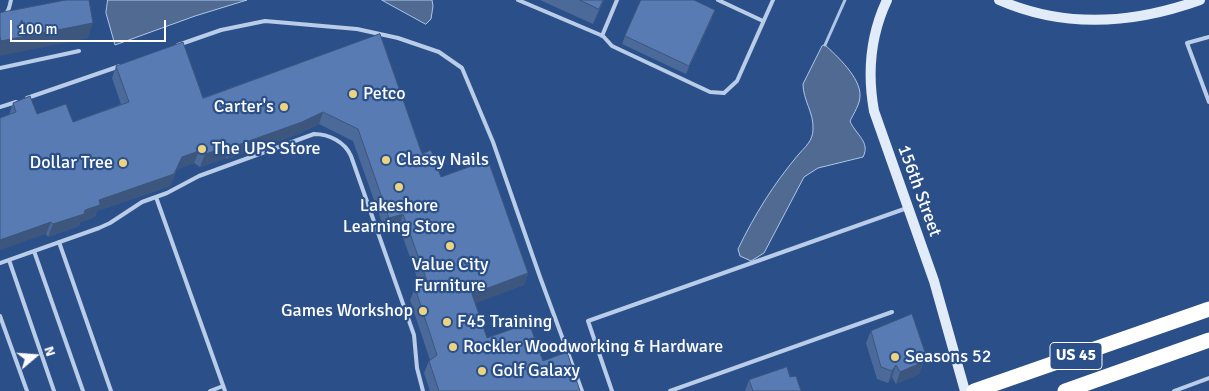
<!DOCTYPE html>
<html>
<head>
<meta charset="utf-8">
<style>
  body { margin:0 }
  #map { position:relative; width:1209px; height:391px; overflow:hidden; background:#2b5089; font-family:Signika,sans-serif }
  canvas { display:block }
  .north { position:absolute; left:10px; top:331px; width:50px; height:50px; -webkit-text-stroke:4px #2b5089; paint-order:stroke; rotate:72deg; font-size:14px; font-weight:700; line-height:20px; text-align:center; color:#fff }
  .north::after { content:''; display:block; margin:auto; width:18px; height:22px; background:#fff; clip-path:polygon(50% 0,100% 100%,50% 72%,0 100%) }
  .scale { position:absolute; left:10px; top:20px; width:156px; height:22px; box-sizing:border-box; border:2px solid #fff; border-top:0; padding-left:6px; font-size:15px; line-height:18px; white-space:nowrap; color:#fff; -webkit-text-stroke:4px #2b5089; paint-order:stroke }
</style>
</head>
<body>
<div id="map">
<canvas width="1209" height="391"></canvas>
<div class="north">N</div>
<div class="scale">100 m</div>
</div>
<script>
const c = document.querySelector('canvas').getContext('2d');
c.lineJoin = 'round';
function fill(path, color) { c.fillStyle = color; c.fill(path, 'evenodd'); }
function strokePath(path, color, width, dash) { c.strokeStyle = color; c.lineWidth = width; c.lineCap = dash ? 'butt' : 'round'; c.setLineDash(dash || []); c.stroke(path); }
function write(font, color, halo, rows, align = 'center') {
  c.font = font + ' Signika,sans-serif'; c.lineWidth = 4.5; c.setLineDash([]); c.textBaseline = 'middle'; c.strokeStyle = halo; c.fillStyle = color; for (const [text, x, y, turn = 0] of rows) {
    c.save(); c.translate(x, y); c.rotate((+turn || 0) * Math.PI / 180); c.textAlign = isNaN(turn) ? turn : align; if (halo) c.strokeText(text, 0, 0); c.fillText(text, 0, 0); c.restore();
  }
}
const water = new Path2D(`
  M108,0H247L195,16L115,45L106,13Z
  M382,0H432L433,6L431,19L426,24Z
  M825,45C837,56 861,78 860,96C860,104 854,113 850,121C855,134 871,142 863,157L818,168L804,177L764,253L751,261L740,256L738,249C755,214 773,185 798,155C805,147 813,141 813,129C814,113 803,100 803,84L822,46Z`);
fill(water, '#506a92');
strokePath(water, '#aec6e8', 1);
strokePath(new Path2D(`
  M825,45L845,0`), '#aec6e8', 3);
strokePath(new Path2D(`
  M518,0L603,36L612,46L710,92L724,93L737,81L773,0
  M718,0L763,21
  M0,16C9,14 9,8 11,0
  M602,36L617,0
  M1209,37L1187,43L1209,102
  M178,45L221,30L265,21L357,29L398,38L439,52L462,68L493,142L540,277L582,391
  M0,68L79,51
  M27,98L120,66
  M0,107L16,102
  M156,197L225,391
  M59,242L111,391
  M34,251L83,391
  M9,260L54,391
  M0,263L99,228L110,223L142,202L167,193L199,176L314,134C329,134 345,142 351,156L414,335L417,368L423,391
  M0,316L27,391
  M210,391L223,386
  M612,391L588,321L907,208
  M670,391L892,312
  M1174,391L1209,378`), '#b9cce8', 4);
strokePath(new Path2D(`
  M887,0C870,36 867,72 874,111L934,281L965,391
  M999,0C1065,29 1133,24 1200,0`), '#e2ebf8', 10);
strokePath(new Path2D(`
  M974,391L1209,309
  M1065,391L1209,340`), '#fff', 15);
fill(new Path2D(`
  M540,0H604L593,24Z
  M712,18L686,74L622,44L625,36Z
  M380,34L422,154L441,177L528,273L524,285L475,303L487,338L543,361L580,391H430L424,373L429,361L430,360L410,300L415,288L420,286L399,226L385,231L353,141L319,124L298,134L227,159L226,158L200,167L194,163L177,169L170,186L97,211L95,217L80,222L79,226L48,237L46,234L9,115L13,103L37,114L73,122L121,104L112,78L116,66L203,98Z
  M871,331L926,355L919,374L896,384L892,377L888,383L877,379L866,343Z
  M790,377L801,391H745L749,380Z`), '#4b6a99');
fill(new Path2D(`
  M603,0H604L593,24L599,9Z
  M715,10L712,18L686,74L689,66Z
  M93,23L88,38L0,56V43L1,41Z
  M323,112L319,124L298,134L227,159L232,147Z
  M230,146L226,158L200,167L205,154Z
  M199,151L194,163L177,169L170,186L97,211L95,217L80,222L79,226L48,237L53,224L85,210L99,200L182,157Z
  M403,214L399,226L385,231L389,218Z
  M51,222L46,234L0,250V240Z
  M528,273L524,285L468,306L472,294Z
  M926,355L919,374L896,384L900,372Z
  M896,365L892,377L888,383L892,371Z`), '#3d567d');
const building = new Path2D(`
  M66,0H89L93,23L1,41L0,37V13Z
  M580,0H603L599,9Z
  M641,0H694L715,10L689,66L625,36Z
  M380,34L422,154L431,150L441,177L488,160L528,273L472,294L487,338L529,323L543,361L567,352L580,391H439L429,361L437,355L415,288L428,284L403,214L389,218L358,129L323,112L302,122L232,147L230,146L205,154L199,151L182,157L174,174L99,200L100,205L85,210L84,214L53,224L51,222L0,240V118L16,112L13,103L30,96L37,114L66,104L73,122L129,102L116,66L183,42L203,98Z
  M912,314L926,355L922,357L923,362L900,372L896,365L892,371L881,367L871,331Z
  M787,367L790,377L796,376L801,391H753L749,380Z`);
fill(building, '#577bb2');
strokePath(building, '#3d567d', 1);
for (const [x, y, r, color] of [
  [353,94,5,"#eed481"],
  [284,107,5,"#eed481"],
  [202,149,5,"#eed481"],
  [386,160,5,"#eed481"],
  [123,163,5,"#eed481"],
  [399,187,5,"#eed481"],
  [450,246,5,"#eed481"],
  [423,311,5,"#eed481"],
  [447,322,5,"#eed481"],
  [453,347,5,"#eed481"],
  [895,357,5,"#eed481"],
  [482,371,5,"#eed481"]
]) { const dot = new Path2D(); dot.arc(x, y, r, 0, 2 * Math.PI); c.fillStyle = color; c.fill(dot); strokePath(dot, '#2b5089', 2); }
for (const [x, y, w] of [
  [1076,356,52]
]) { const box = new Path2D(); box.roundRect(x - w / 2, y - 13.5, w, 27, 4); c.fillStyle = '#2b5089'; c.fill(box); strokePath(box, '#fff', 1); }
write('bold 16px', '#fff', null, [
  ["US 45",1076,356]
]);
write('18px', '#fff', '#2b5089', [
  ["Petco",363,94],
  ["Carter's",274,107,"right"],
  ["The UPS Store",212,149],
  ["Classy Nails",396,160],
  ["Dollar Tree",113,163,"right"],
  ["Lakeshore",399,206,"center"],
  ["Learning Store",399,227,"center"],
  ["Value City",450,265,"center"],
  ["Furniture",450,286,"center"],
  ["Games Workshop",413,311,"right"],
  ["F45 Training",457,322],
  ["Rockler Woodworking & Hardware",463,347],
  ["Seasons 52",905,357],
  ["Golf Galaxy",492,371]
], 'left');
write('18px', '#fff', '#2b5089', [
  ["156th Street",919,191,70]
]);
</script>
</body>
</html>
